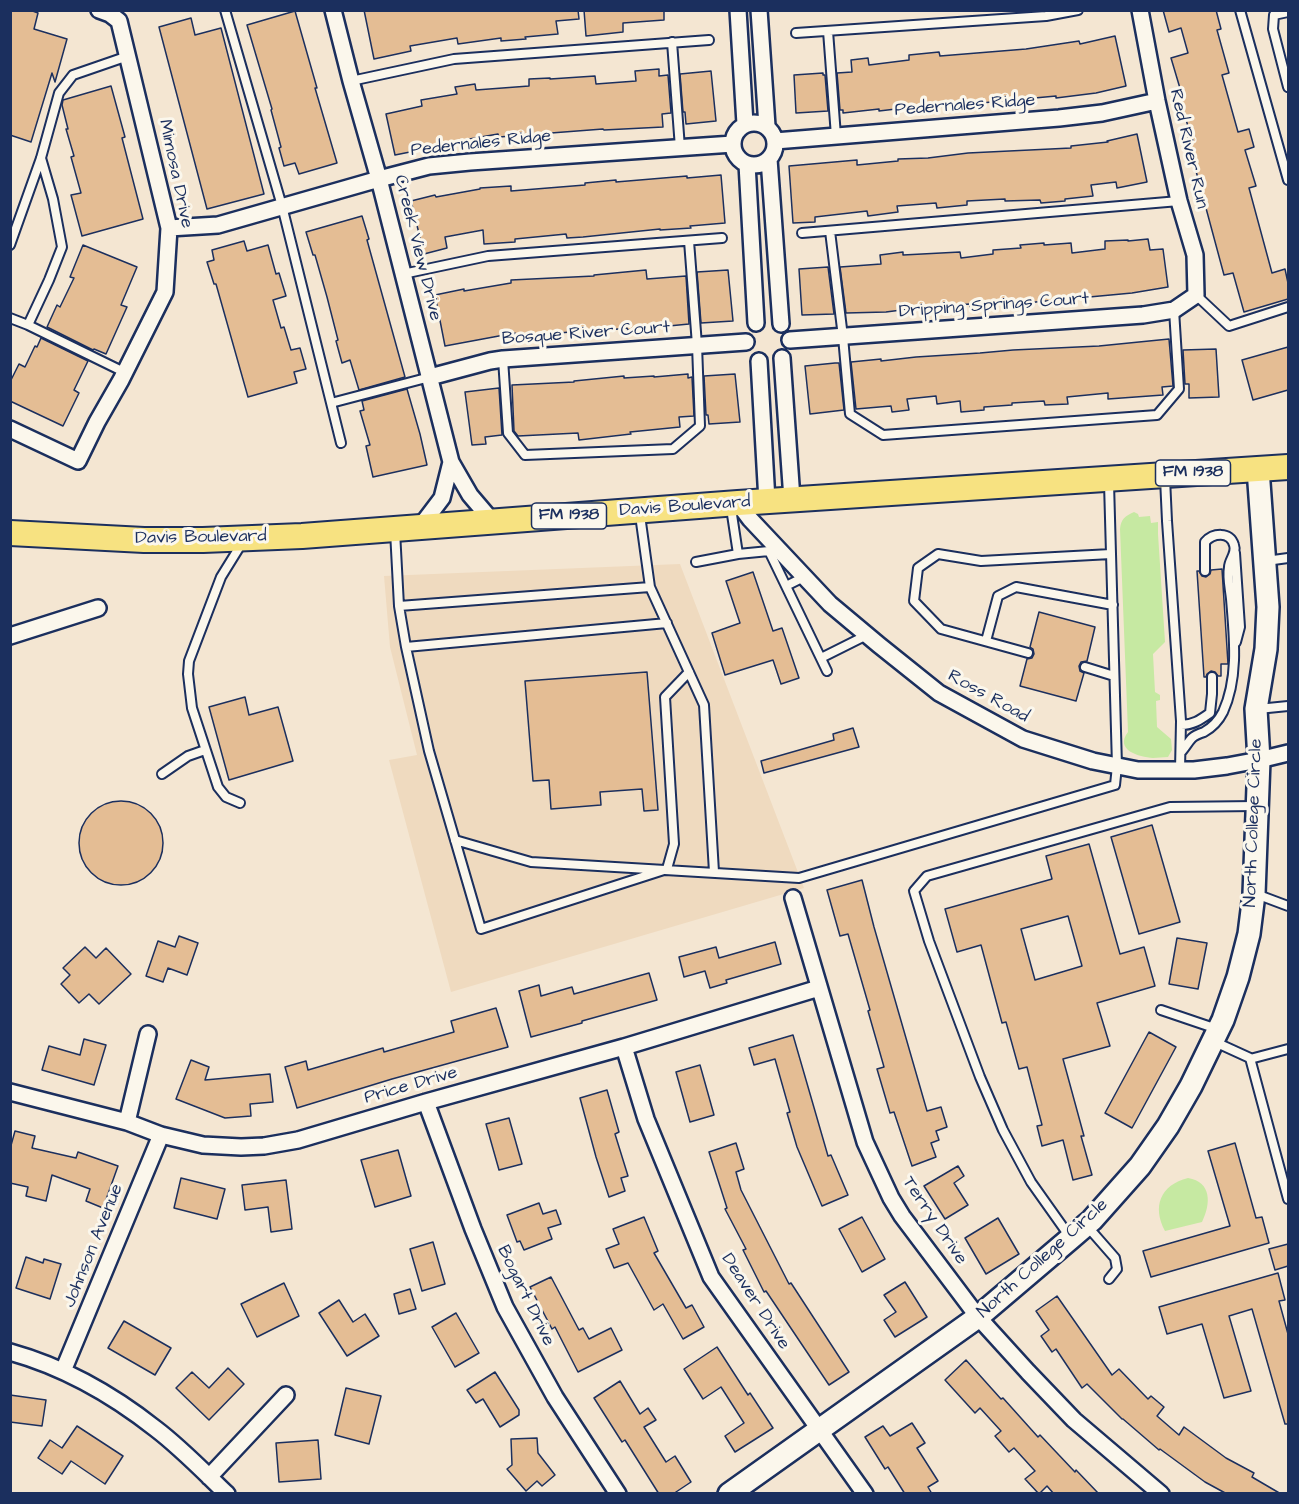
<!DOCTYPE html>
<html>
<head>
<meta charset="utf-8">
<style>
  body { margin:0 }
  #map { position:relative; width:1299px; height:1504px; overflow:hidden; background:#f4e6d2; font-family:"Architects Daughter",sans-serif }
  canvas { display:block }
  .frame { position:absolute; inset:0; border:12px solid #1b2f5e; pointer-events:none }
</style>
</head>
<body>
<div id="map">
<canvas width="1299" height="1504"></canvas>
<div class="frame"></div>
</div>
<script>
const c = document.querySelector('canvas').getContext('2d');
c.lineJoin = 'round';
function fill(path, color) { c.fillStyle = color; c.fill(path, 'evenodd'); }
function strokePath(path, color, width, dash) { c.strokeStyle = color; c.lineWidth = width; c.lineCap = dash ? 'butt' : 'round'; c.setLineDash(dash || []); c.stroke(path); }
function write(font, color, halo, rows, align = 'center') {
  c.font = font + ' "Architects Daughter",sans-serif'; c.lineWidth = 6; c.setLineDash([]); c.textBaseline = 'middle'; c.strokeStyle = halo; c.fillStyle = color; for (const [text, x, y, turn = 0] of rows) {
    c.save(); c.translate(x, y); c.rotate((+turn || 0) * Math.PI / 180); c.textAlign = isNaN(turn) ? turn : align; if (halo) c.strokeText(text, 0, 0); c.fillText(text, 0, 0); c.restore();
  }
}
fill(new Path2D(`
  M680,564L804,888L451,992L389,760L417,755L390,647L384,576Z`), '#efdabf');
fill(new Path2D(`
  M1134,512L1138,514L1139,517L1150,516L1151,523L1158,522V534L1165,642L1153,654L1155,692L1160,695V700L1156,701L1157,727L1171,739L1172,750L1168,757C1163,757 1157,758 1153,758C1139,757 1114,750 1128,732L1120,529C1121,519 1125,516 1134,512Z
  M1188,1178C1212,1182 1211,1204 1202,1222L1165,1231C1152,1207 1160,1185 1188,1178Z`), '#c6e9a2');
const building = new Path2D(`
  M10,10H30L38,13L34,29L67,39L55,82L52,73L31,142L10,135Z
  M364,10H578L579,19L556,21L558,34L525,37L526,39L501,41V38L458,44L457,38L410,46L411,51L374,59Z
  M584,10H664V20L623,23V32L586,36Z
  M1163,10H1216L1221,29L1217,30L1229,73L1222,75L1238,132L1249,129L1254,147L1245,150L1256,186L1249,188L1272,273L1285,269L1288,283V299L1244,312L1233,273L1224,275L1196,171H1197L1187,134L1190,133L1179,96L1182,95L1171,58L1188,53L1181,28L1169,32Z
  M295,11L317,88H315L337,163L299,174L295,163L284,166L279,148L281,147L271,110L272,109L247,25Z
  M191,18L195,35L221,28L264,194L207,209L159,27Z
  M1115,36L1126,86L1096,93L1056,98V96L949,106L913,108V107L879,111V109L843,113V110H840L837,73L852,72L851,60L868,58L869,65L909,60V55L939,52L940,56L1026,49L1079,41L1080,44Z
  M659,69V76L668,75L671,113L662,114L663,127L604,130L603,129L499,137L498,134L424,147L425,149L395,155L386,114L422,106L421,100L457,94L455,87L475,84L476,90L529,86V79L550,78V79L595,76L596,84L636,81L635,71Z
  M711,71L716,121L686,124L685,112H683L680,74Z
  M823,73V75H825L828,111L796,113L794,75Z
  M111,86L125,137L122,138L143,219L82,236L71,195L81,193L71,157L74,156L66,129H68L62,105L63,100Z
  M1137,134L1147,182L1117,188L1116,182L1091,185L1093,196L1065,199V201L1041,203L1040,200L1005,201V199L967,201V205L937,208L936,203L897,206L898,212L868,216L867,211L815,217V222L793,223L789,166L857,160V165L898,161V159L928,158L968,153L1071,148V146L1108,142L1107,141Z
  M721,175L725,223L690,226L691,228L660,230V229L583,237L567,238L566,234L515,239V242L484,244L483,230L445,237L447,248L424,254L411,201L435,195L436,197L480,189V188L511,186V191L585,185V183L616,180V182L687,176V178Z
  M362,216L369,239L367,240L405,377L359,390L350,360L342,363L336,341L338,340L327,297L315,255H313L306,232Z
  M1148,239L1150,250L1163,249L1168,287L1132,293L1025,303V301L970,307V304L941,306L909,308V309L886,312L846,313L840,267L881,264L880,255L903,252V255L960,252L961,258L993,254V250L1021,248L1020,245L1044,243V245L1071,243L1072,253L1105,249V241L1128,240V241Z
  M244,241L247,251L268,245L276,274L279,273L286,296L273,300L281,328L284,327L291,350L300,348L306,369L294,372L297,383L248,397L216,284H214L207,262L214,260L212,250Z
  M83,245L137,267L121,305L127,307L106,354L94,349L93,350L47,327L57,305L60,307L74,278L70,277Z
  M828,267L834,314L802,315L799,269Z
  M646,270L647,279L686,276L689,324L628,330L627,328L600,331V330L515,336V333L445,346L435,295L464,289V291L511,283V280L594,276V275Z
  M728,270L733,321L701,323L697,272Z
  M41,338L88,361L74,390L79,393L63,426L10,401V382L19,364L25,367L35,346L37,347Z
  M1169,339L1173,386L1162,387L1163,395L1108,399V393L1067,397L1068,404L1045,405L1044,401L1012,403V405L984,407V410L961,412L960,401L937,404L936,396L907,399L909,410L892,412L891,406L856,409L851,362L881,359V361L916,357L980,353L1013,350L1099,346Z
  M1288,347V390L1253,400L1242,360Z
  M1216,349L1219,397L1189,398V384H1185L1183,350Z
  M835,363H839L844,410L810,414L805,366Z
  M688,374V378L692,377L694,416L679,417L680,427L630,432L631,434L579,440L578,433L518,436L514,431L512,385L574,382V381L624,376V378L654,376V377Z
  M735,374L740,422L709,424L708,415H706L704,376Z
  M499,388L502,435L485,437L486,444L472,445L465,392Z
  M407,389L420,434L427,465L373,477L366,446L370,445L360,411L364,410L362,401Z
  M1222,569L1228,664H1221V676H1218L1215,672L1211,671L1207,674L1206,677H1204L1197,571H1199L1202,576L1206,577L1210,574L1211,570Z
  M753,572L773,631L782,628L799,678L781,684L773,660L725,675L712,633L740,623L726,581Z
  M1039,612L1095,627L1087,661L1081,662L1079,666L1080,671L1084,673L1076,701L1020,686L1027,659L1032,658L1034,654L1033,649L1030,647Z
  M647,672L658,810L644,811L642,789L600,792L601,805L551,809L549,780L533,781L525,681Z
  M245,697L249,715L278,707L293,761L229,780L209,707Z
  M853,728L859,747L764,773L761,761L834,740L833,734Z
  M79 843a42 42 0 1 1 84 0a42 42 0 1 1-84 0Z
  M1152,825L1180,922L1139,934L1111,837Z
  M1089,844L1120,954L1144,947L1155,986L1097,1003L1110,1046L1063,1059L1084,1136H1081L1092,1175L1073,1180L1063,1140L1042,1146L1037,1126L1042,1125L1027,1067L1019,1069L1006,1022L1002,1023L981,945L957,952L945,909L1052,879L1046,856ZM1068,916L1082,966L1035,980L1021,929Z
  M862,880L874,927L927,1111L941,1107L947,1127L936,1131L939,1140L931,1143L936,1157L912,1166L894,1112L890,1113L877,1069L884,1067L868,1011L870,1010L848,934L840,936L827,890Z
  M179,936L198,943L187,975L168,968L163,982L146,976L158,941L175,947Z
  M1177,938L1207,943L1198,989L1169,984Z
  M775,942L781,964L726,980L727,983L710,988L705,971L684,977L679,957L716,947L719,958Z
  M85,947L96,958L106,948L131,974L99,1004L89,994L79,1003L61,984L70,975L63,968Z
  M649,973L657,1000L582,1021V1023L531,1037L519,991L539,985L541,996L572,987L574,994Z
  M496,1008L508,1047L392,1079L297,1108L285,1067L306,1061L308,1070L383,1048L384,1052L454,1032L451,1021Z
  M1149,1032L1176,1047L1132,1128L1105,1113Z
  M793,1035L828,1156L831,1155L848,1195L822,1206L797,1147L787,1113L790,1112L775,1059L754,1065L749,1048Z
  M84,1039L106,1045L94,1085L42,1070L49,1046L80,1055Z
  M191,1060L209,1067L205,1080L270,1074L273,1102L250,1104L251,1116L225,1118L176,1099Z
  M700,1065L714,1115L690,1122L676,1072Z
  M607,1090L619,1132L615,1134L628,1176L621,1178L625,1191L609,1197L596,1157L580,1098Z
  M509,1118L522,1164L499,1170L486,1124Z
  M15,1131L35,1136L32,1148L76,1158L78,1152L118,1166L103,1208L86,1201L90,1189L52,1175L46,1201L26,1196L28,1187L10,1183V1149Z
  M736,1143L744,1169L736,1172L741,1190L789,1284L791,1283L849,1372L829,1385L766,1291L764,1292L743,1250L746,1249L725,1209L727,1208L709,1152Z
  M1235,1143L1256,1218L1262,1217L1269,1243L1151,1277L1143,1251L1230,1226L1208,1151Z
  M398,1150L411,1196L375,1207L361,1160Z
  M958,1166L964,1176L954,1183L968,1205L945,1219L924,1186Z
  M181,1178L225,1189L217,1219L174,1208Z
  M286,1180L292,1229L271,1232L268,1207L245,1210L242,1185Z
  M539,1203L543,1214L556,1210L561,1224L548,1228L552,1239L524,1250L520,1241L517,1242L507,1215Z
  M644,1217L658,1251L654,1253L686,1308L692,1305L704,1327L683,1339L663,1304L654,1310L628,1263L614,1268L606,1249L619,1244L613,1229Z
  M862,1217L885,1259L862,1272L839,1229Z
  M998,1218L1019,1254L986,1274L965,1238Z
  M433,1242L445,1284L422,1291L410,1249Z
  M1288,1244V1266L1275,1270L1269,1249Z
  M26,1257L43,1263L44,1259L61,1264L50,1299L16,1288Z
  M1278,1273L1285,1300L1279,1301L1288,1334V1424H1285L1252,1309L1229,1316L1251,1391L1224,1398L1202,1324L1167,1334L1159,1307Z
  M551,1277L579,1330L583,1328L589,1339L611,1328L622,1350L578,1372L555,1327L552,1329L530,1287Z
  M905,1282L927,1317L895,1337L884,1320L896,1312L884,1295Z
  M284,1283L299,1316L257,1337L241,1304Z
  M410,1289L416,1309L399,1314L394,1294Z
  M1057,1296L1112,1375L1119,1369L1148,1399L1151,1396L1164,1407L1157,1416L1179,1435L1184,1427L1226,1458L1254,1473L1252,1477L1281,1494H1227L1205,1482L1160,1449L1159,1450L1123,1419H1122L1087,1384L1082,1388L1056,1349L1052,1352L1041,1336L1049,1330L1036,1311Z
  M339,1300L353,1322L365,1314L379,1336L347,1356L319,1313Z
  M456,1313L479,1353L455,1367L432,1327Z
  M124,1321L171,1348L155,1375L108,1348Z
  M717,1347L748,1395L750,1393L773,1428L735,1452L725,1436L744,1423L721,1387L703,1399L684,1369Z
  M966,1360L1001,1399L1003,1398L1038,1437L1040,1435L1075,1472L1076,1470L1099,1494H1054L1047,1486L1039,1494L1025,1479L1035,1471L1014,1448L1009,1452L995,1436L1001,1431L980,1408L975,1413L945,1380Z
  M228,1368L244,1384L209,1420L176,1388L192,1372L209,1388Z
  M495,1372L519,1410V1415L500,1427L483,1399L476,1403L467,1390Z
  M620,1381L640,1414L648,1408L656,1420L644,1427L666,1462L675,1456L691,1482L673,1494H659L625,1440L622,1442L594,1398Z
  M346,1388L381,1396L369,1444L335,1435Z
  M10,1395L46,1400L42,1426L10,1422Z
  M912,1423L925,1443L917,1448L938,1481L928,1487L932,1494H905L888,1467L885,1469L865,1437L883,1426L890,1436Z
  M77,1426L123,1456L105,1484L71,1461L62,1474L38,1458L50,1440L62,1448Z
  M537,1438L538,1453L555,1475L542,1486L537,1481L526,1491L507,1469L512,1465L511,1439Z
  M318,1440L321,1479L279,1482L276,1443Z`);
fill(building, '#e4bd94');
strokePath(building, '#1b2f5e', 1.5);
const lane = new Path2D(`
  M225,10L282,206L341,443
  M1240,10L1288,180
  M1288,12L1274,15L1273,29L1288,87
  M828,31L836,136
  M796,33L1046,16L1078,10
  M672,42L680,148
  M351,81L454,59L709,40
  M830,231L843,337L850,414L883,435L1157,415L1179,389L1174,310
  M802,233L1179,201
  M10,245L41,158L59,93L73,75L128,56
  M403,274L488,256L722,238
  M1196,295L1229,326L1288,307
  M10,318L28,325L124,372
  M28,325L49,280L62,247L53,199L41,158
  M503,359L508,433L525,455L673,449L700,426L697,345L689,241
  M331,403L430,377
  M1165,478L1167,521L1181,721L1180,770
  M731,508L738,554
  M640,515L650,587L704,705L714,872
  M395,531L399,606L406,647L667,623
  M1235,553L1240,627L1236,642
  M1266,561L1288,558
  M696,562L738,554L769,551L827,671
  M786,586L804,577
  M399,606L650,587
  M986,641L998,596L1016,587L1113,605
  M406,647L429,751L481,929L667,869L674,844L665,697L689,672
  M1028,653L941,629L914,601L918,568L938,554L981,561L1111,554
  M821,658L867,635
  M1085,667L1114,676
  M1258,709L1288,706
  M1181,725C1193,725 1200,720 1210,713L1212,694V677
  M1181,752C1185,748 1188,742 1192,738C1195,735 1201,733 1204,732C1213,727 1219,720 1223,712C1239,677 1234,636 1231,599C1230,589 1227,577 1229,567C1229,560 1237,553 1234,545C1230,531 1213,533 1205,542V571
  M162,774L188,756L205,750
  M240,803L226,797L218,787L192,708L188,674L189,661L221,577L242,543
  M455,840L531,862L799,878L1115,785L1117,766L1109,483
  M1256,894L1288,906
  M1161,1010L1217,1029
  M1215,1042L1250,1058L1288,1199
  M1250,1059L1288,1049
  M1087,1226L1115,1258L1117,1269L1109,1279
  M1070,1237L1031,1182L1003,1130L980,1077L929,941L914,891L927,876L1170,807L1256,806`);
const street = new Path2D(`
  M333,10L351,81L379,179L451,462L470,495L493,522
  M738,10L745,124
  M759,10L767,126
  M733 144a21 21 0 1 1 42 0a21 21 0 1 1-42 0Z
  M775,141L1059,118L1102,113L1157,101
  M769,159L781,324
  M747,164L756,323
  M169,228L218,225L379,179L429,166L470,162L733,144
  M790,340L1143,315L1174,310L1196,295L1195,255L1179,201L1157,101L1140,10
  M782,358L792,499
  M759,361L767,501
  M430,377L490,361L503,359L746,342
  M10,429L78,461L97,422L121,380L165,292L169,228L119,21L110,14L99,10
  M738,503L750,519L830,604L879,645L939,693L1023,739L1093,761L1138,770H1194L1227,766L1259,760L1288,753
  M420,527L442,498L451,462
  M10,636L98,608
  M793,898L865,1142L891,1198L902,1216L978,1317L1028,1372L1074,1420L1161,1494
  M624,1047L646,1119L711,1277L865,1494
  M10,1092L127,1122L161,1135L203,1145L241,1147L264,1146L298,1140L426,1102L624,1047L819,988
  M426,1102L473,1229L505,1307L555,1397L618,1494
  M127,1122L148,1034
  M10,1352C64,1367 113,1395 156,1429C181,1448 204,1472 227,1494
  M63,1371L161,1135
  M209,1477L286,1395`);
const secondary = new Path2D(`
  M729,1494L978,1317L1071,1238L1092,1220L1140,1166L1168,1126L1191,1086L1223,1020L1238,977L1249,934L1254,894L1259,760L1256,709L1266,649L1268,607L1258,469`);
const primary = new Path2D(`
  M10,533L144,540H203L302,536L738,503L1288,467`);
strokePath(lane, '#1b2f5e', 12);
strokePath(street, '#1b2f5e', 20);
strokePath(secondary, '#1b2f5e', 26);
strokePath(primary, '#1b2f5e', 28);
strokePath(lane, '#fbf7ec', 8);
strokePath(street, '#fbf7ec', 15);
strokePath(secondary, '#fbf7ec', 21);
strokePath(primary, '#f7e281', 24);
for (const [x, y, w] of [
  [1193,473,75],
  [569,516,75]
]) { const box = new Path2D(); box.roundRect(x - w / 2, y - 13, w, 26, 4.5); c.fillStyle = '#fbf7ec'; c.fill(box); strokePath(box, '#1b2f5e', 1.5); }
write('bold 16px', '#1b2f5e', null, [
  ["FM 1938",1193,473],
  ["FM 1938",569,516]
]);
write('18px', '#1b2f5e', '#fbf7ec', [
  ["Pedernales Ridge",965,106,-4],
  ["Pedernales Ridge",481,144,-6],
  ["Red River Run",1188,149,77],
  ["Mimosa Drive",175,174,78],
  ["Creek View Drive",417,248,76],
  ["Dripping Springs Court",994,306,-4],
  ["Bosque River Court",586,334,-4],
  ["Davis Boulevard",685,507,-4],
  ["Davis Boulevard",201,538,-1],
  ["Ross Road",988,697,29],
  ["North College Circle",1254,823,-88],
  ["Price Drive",411,1086,-16],
  ["Terry Drive",934,1221,56],
  ["Johnson Avenue",94,1246,-68],
  ["North College Circle",1043,1259,-42],
  ["Bogart Drive",525,1296,64],
  ["Deaver Drive",755,1302,57]
]);
</script>
</body>
</html>
